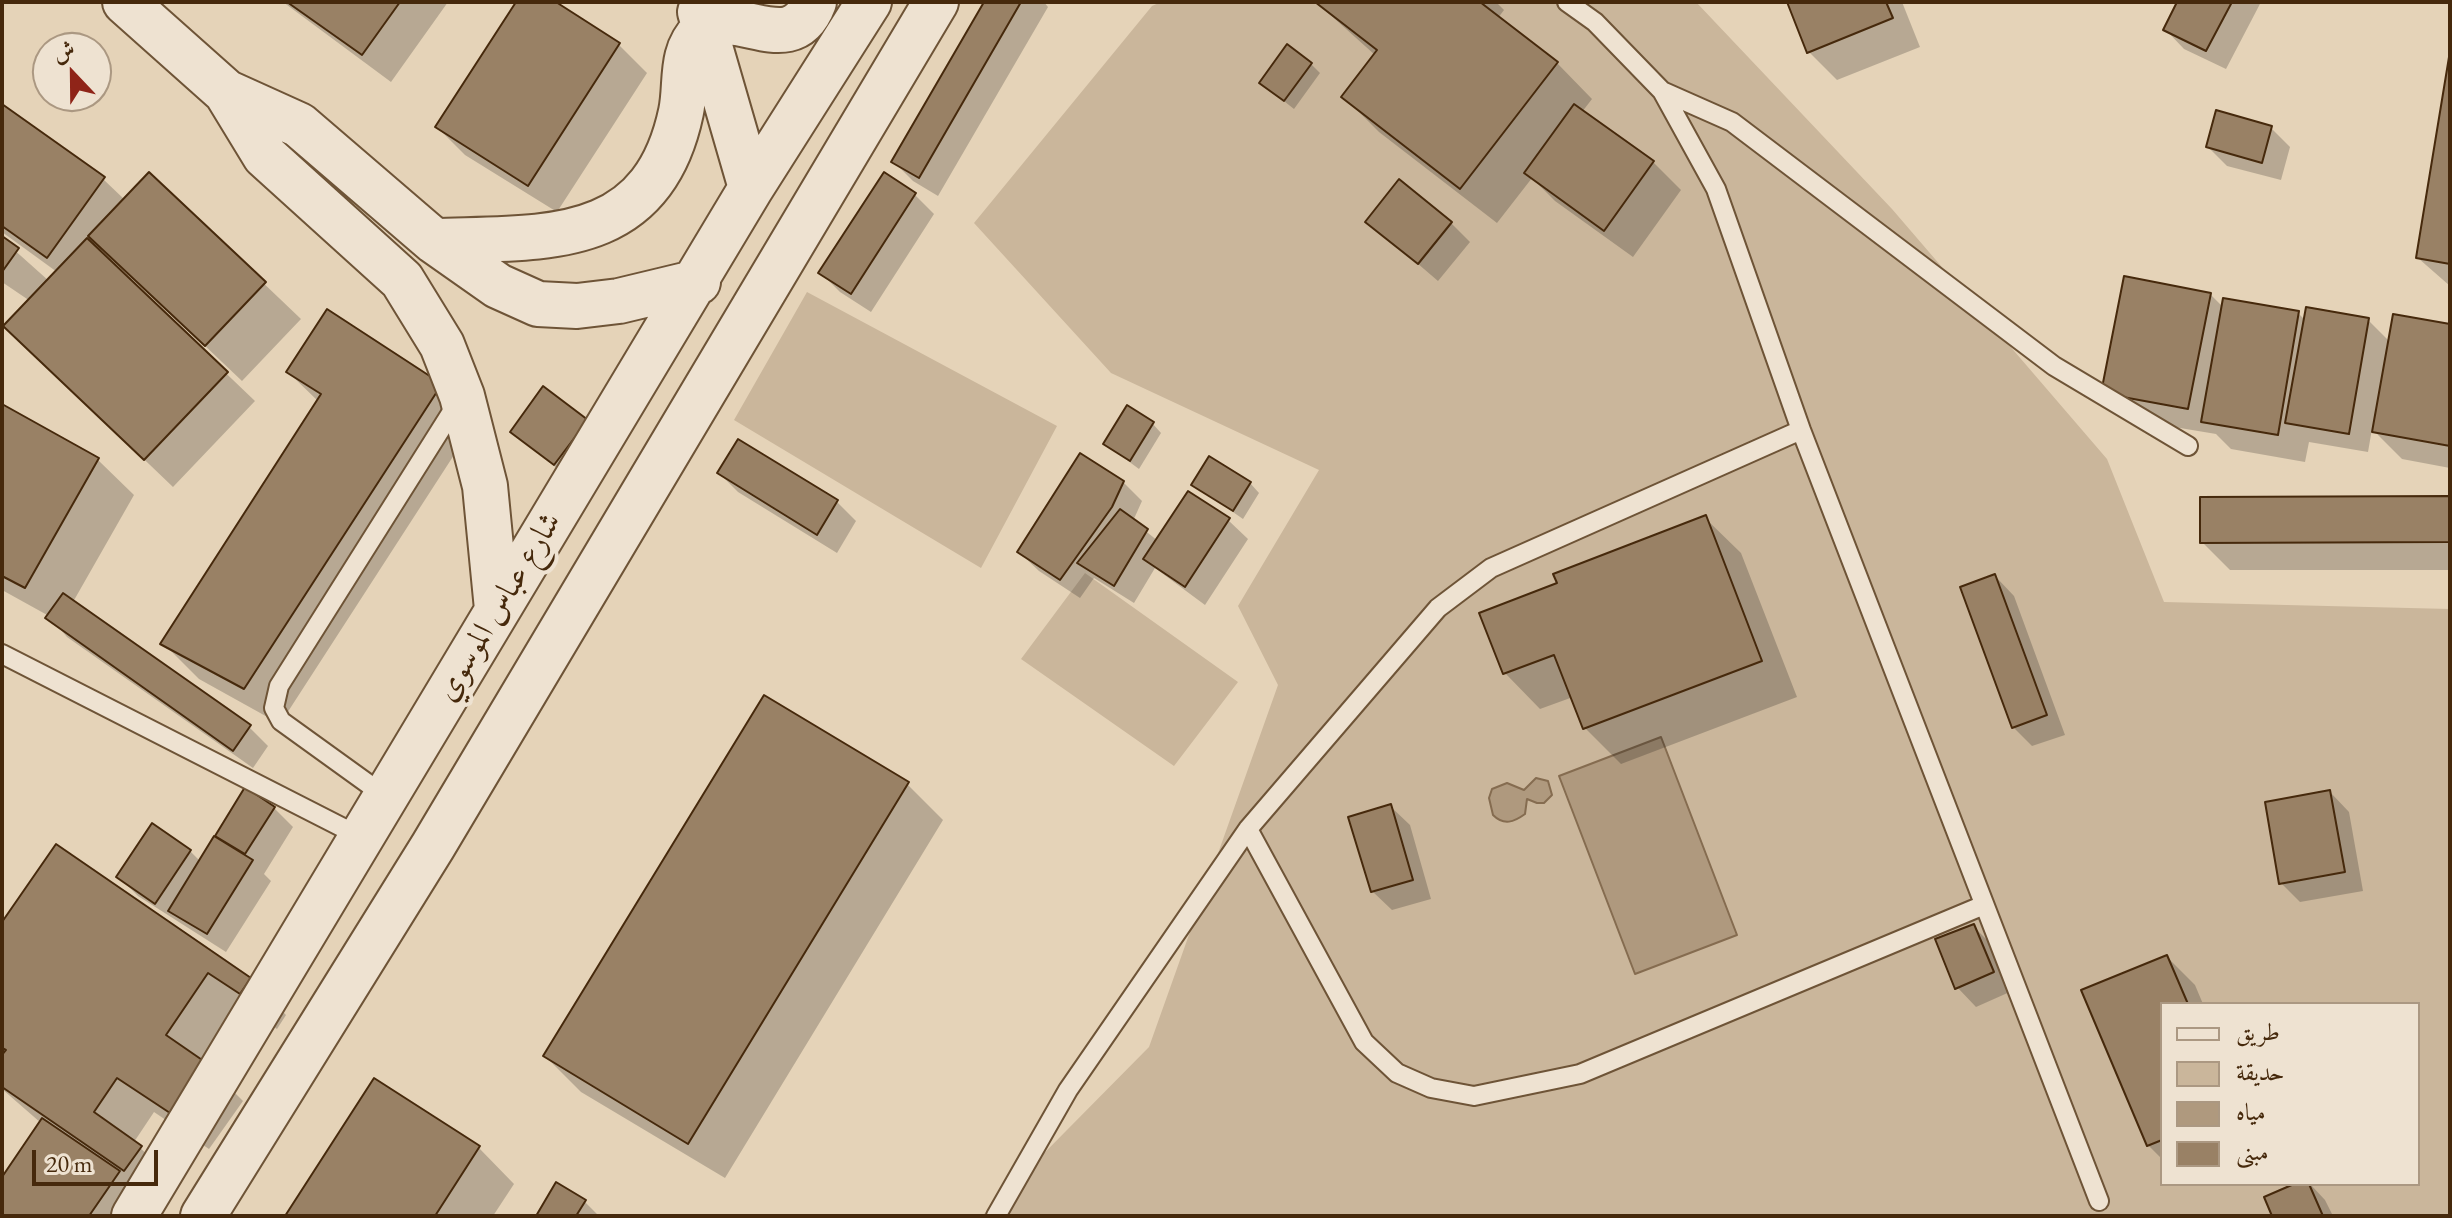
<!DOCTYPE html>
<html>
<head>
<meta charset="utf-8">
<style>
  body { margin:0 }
  #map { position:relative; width:2452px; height:1218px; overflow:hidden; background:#e5d3b8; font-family:"EB Garamond",Amiri,serif }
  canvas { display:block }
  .frame { position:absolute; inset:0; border:4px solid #46290c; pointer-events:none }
  .legend { position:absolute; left:2160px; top:1002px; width:260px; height:184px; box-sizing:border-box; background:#eee2d1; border:2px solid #ab9882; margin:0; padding:10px 14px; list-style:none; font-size:24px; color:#46290c }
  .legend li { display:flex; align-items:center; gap:16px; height:40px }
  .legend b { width:40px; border:2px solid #ab9882 }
  .north { position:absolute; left:32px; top:32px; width:80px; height:80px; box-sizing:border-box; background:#eee2d1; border:2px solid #ab9882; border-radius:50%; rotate:338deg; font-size:22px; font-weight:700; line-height:32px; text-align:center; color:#46290c }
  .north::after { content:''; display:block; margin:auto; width:28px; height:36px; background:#8f2418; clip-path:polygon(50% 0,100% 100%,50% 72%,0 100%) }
  .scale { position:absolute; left:32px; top:1150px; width:126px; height:36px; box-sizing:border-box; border:4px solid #46290c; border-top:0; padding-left:10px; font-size:24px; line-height:28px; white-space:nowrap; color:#46290c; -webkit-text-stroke:6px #eee2d1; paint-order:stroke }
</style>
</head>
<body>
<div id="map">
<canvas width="2452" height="1218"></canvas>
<div class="frame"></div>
<ul class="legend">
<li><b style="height:10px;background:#eee2d1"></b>طريق</li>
<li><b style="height:22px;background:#cab69b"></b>حديقة</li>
<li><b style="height:22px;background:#af997e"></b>مياه</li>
<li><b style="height:22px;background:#998165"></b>مبنى</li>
</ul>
<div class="north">ش</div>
<div class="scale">20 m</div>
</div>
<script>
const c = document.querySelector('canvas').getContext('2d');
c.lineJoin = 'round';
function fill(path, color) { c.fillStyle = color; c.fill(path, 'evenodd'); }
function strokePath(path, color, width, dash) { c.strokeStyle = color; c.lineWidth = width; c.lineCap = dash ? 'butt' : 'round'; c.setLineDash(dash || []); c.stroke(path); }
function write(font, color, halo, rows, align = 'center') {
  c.font = font + ' "EB Garamond",Amiri,serif'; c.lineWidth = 8; c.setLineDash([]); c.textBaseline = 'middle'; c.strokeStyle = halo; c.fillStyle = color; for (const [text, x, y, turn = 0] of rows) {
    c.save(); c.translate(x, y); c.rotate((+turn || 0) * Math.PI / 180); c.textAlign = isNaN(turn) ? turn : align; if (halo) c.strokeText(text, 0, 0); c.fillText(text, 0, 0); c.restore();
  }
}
fill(new Path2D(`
  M1161,2H1696L1892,209L2107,459L2164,602L2450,609V1216H982L1149,1047L1278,685L1238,606L1319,470L1111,373L974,223L1152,6ZM2162,1004H2418V1184H2162Z
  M807,292L1057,426L981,568L734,420Z
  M1085,573L1238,682L1174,766L1021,659Z`), '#cab69b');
const water = new Path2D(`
  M1661,737L1737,935L1635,974L1559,776Z
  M1536,778L1548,781L1552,795L1544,803H1537L1527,799L1525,814C1514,822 1504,826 1493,815L1489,798L1492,789L1507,783L1524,790Z`);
fill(water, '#af997e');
strokePath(water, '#856c50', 2);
fill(new Path2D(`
  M283,2H448L391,82Z
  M518,2H552L619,45L647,73L557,212L465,155L437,127Z
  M987,2H1044L1048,7L938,196L913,181L894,162Z
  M1316,2H1496L1504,10L1498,18L1557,63L1592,99L1582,112L1653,162L1681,190L1633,257L1555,201L1532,178L1497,223L1379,132L1343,96L1375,55Z
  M1789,2H1902L1920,47L1837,80L1809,52Z
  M2179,2H2261L2226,69L2184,49L2165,29Z
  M1311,64L1320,73L1294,109L1261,83Z
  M2450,64V286L2418,258Z
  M2,107L103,179L125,200L149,174L301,319L242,381L102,248L99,252L255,401L173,487L34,354L30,301L2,282V239L49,281L57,272L2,232Z
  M2271,128L2290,147L2281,180L2227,166L2208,147Z
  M884,175L915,195L934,214L871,312L840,292L821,273Z
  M1368,221L1451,223L1470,242L1438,281Z
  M2210,294L2224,308L2298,313L2305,320H2368L2390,342L2450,326V468L2402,459L2372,429L2368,452L2309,442L2305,462L2231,449L2216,434L2132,420L2103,392Z
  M288,372L440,385L476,421L280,724L199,679L163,643L319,402Z
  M2,406L98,460L134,495L73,602L249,727L268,746L253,768L67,637L49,616L2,590Z
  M586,421L574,482L512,432Z
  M1152,423L1161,433L1139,469L1105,444Z
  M739,442L837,502L856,521L837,553L738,492L719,473Z
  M1123,482L1142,501L1133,521L1158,541L1228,520L1248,539L1205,605L1155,568L1134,603L1094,578L1080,598L1039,571L1019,552Z
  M1250,483L1259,493L1243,519L1194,485Z
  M2450,498V570H2230L2202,542Z
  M1705,518L1741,553L1797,697L1621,764L1585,728L1573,697L1540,709L1505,673L1560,584Z
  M1995,576L2014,596L2065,735L2032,746L2013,727Z
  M907,784L943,820L725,1178L581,1092L545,1056Z
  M246,790L274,808L293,827L264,874L271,881L226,952L138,896L119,877L190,851L201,862Z
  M2330,792L2349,812L2363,891L2300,902L2281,883Z
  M1390,806L1410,825L1431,899L1392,910L1372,891Z
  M2,926L250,979L286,1015L277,1029L245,1007L206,1064L243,1101L209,1149L154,1112L134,1142L177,1183L136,1216H2V1180L41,1123L2,1089Z
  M1973,926L1992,945L2012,991L1976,1007L1957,987Z
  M2167,957L2195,985L2203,1004H2162V1159L2148,1145L2084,992Z
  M479,1148L514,1184L493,1216H287Z
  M2299,1184H2310L2325,1200L2333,1216H2274Z
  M585,1202L599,1216H538Z`), '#0003');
const building = new Path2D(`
  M287,2H400L362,55Z
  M516,2H556L620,43L528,186L435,127Z
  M984,2H1021L919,178L891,162Z
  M1315,2H1480L1558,62L1460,189L1341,97L1377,50Z
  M1787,2H1886L1893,18L1807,53Z
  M2177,2H2232L2206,51L2163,30Z
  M1287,44L1312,63L1284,101L1259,83Z
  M2450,51V264L2416,258Z
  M2,104L105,177L47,258L2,226Z
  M1574,104L1654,161L1604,231L1524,173Z
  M2216,110L2272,126L2262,163L2206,147Z
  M149,172L266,282L205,346L88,236Z
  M884,172L916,193L851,294L818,273Z
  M1399,179L1452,222L1418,264L1365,222Z
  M2,236L19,248L2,272Z
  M87,238L228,372L144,460L3,326Z
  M2124,276L2211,293L2188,409L2101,393Z
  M2223,298L2299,311L2278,435L2201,422Z
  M2306,307L2369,318L2349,434L2285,423Z
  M327,309L442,384L244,689L160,644L321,394L286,372Z
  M2393,314L2450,324V446L2372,432Z
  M543,386L588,420L554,465L510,432Z
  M2,404L99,458L25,588L2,576Z
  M1127,405L1154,422L1130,461L1103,444Z
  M738,439L838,500L817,535L717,473Z
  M1080,453L1124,481L1112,507L1060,580L1017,552Z
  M1209,456L1251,482L1233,511L1191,485Z
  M1188,491L1230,518L1185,587L1143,559Z
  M2450,496V542L2200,543V497Z
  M1120,509L1148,529L1114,586L1077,563Z
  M1706,515L1762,661L1583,729L1554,655L1503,674L1479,613L1557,583L1553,574Z
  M1995,574L2047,715L2012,728L1960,587Z
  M63,593L251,725L233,751L45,618Z
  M764,695L909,782L688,1144L543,1056Z
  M245,787L275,807L245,854L215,836Z
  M2330,790L2345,872L2279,884L2265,802Z
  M1391,804L1413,880L1371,892L1348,817Z
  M152,823L191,850L155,904L116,877Z
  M214,836L253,860L207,934L168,911Z
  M56,844L251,978L240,994L208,973L166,1035L208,1064L173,1115L117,1078L94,1112L142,1146L124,1171L2,1087V1055L6,1050L2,1048V922Z
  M1974,924L1994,972L1955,989L1935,939Z
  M2167,955L2188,1004H2162V1140L2147,1146L2081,990Z
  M374,1078L480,1146L435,1216H285Z
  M42,1118L120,1171L89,1216H2V1177Z
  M556,1182L586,1200L576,1216H536Z
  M2294,1184H2309L2323,1216H2272L2264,1197Z`);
fill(building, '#998165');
strokePath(building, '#46290c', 2);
const service = new Path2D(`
  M1567,2L1595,22L1662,91L1716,189L1801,430L2099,1201
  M1662,91L1732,122L2054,366L2188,446
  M2,654L361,837
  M385,796L281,721L274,708L279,686L458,402
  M1248,829L1364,1042L1397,1073L1431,1088L1474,1096L1580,1074L1984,905
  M996,1216L1068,1090L1248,829L1438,608L1491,568L1801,430`);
const tertiary = new Path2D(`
  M125,2L226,92L265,156L402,280L442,345L462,396L485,486L497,609
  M700,12L751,188
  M226,92L299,125L434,241L498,286L538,304L577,306L619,301L698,282
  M434,241C544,237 652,249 681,112C687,84 679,53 702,31C735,1 791,63 814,2
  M134,1216L751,188L869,2
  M203,1216L433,846L936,2`);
strokePath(service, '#6e5437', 22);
strokePath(tertiary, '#6e5437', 48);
strokePath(service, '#eee2d1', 18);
strokePath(tertiary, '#eee2d1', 44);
write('32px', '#46290c', '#eee2d1', [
  ["شارع عباس الموسوي",499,607,-59]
]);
</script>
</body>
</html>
